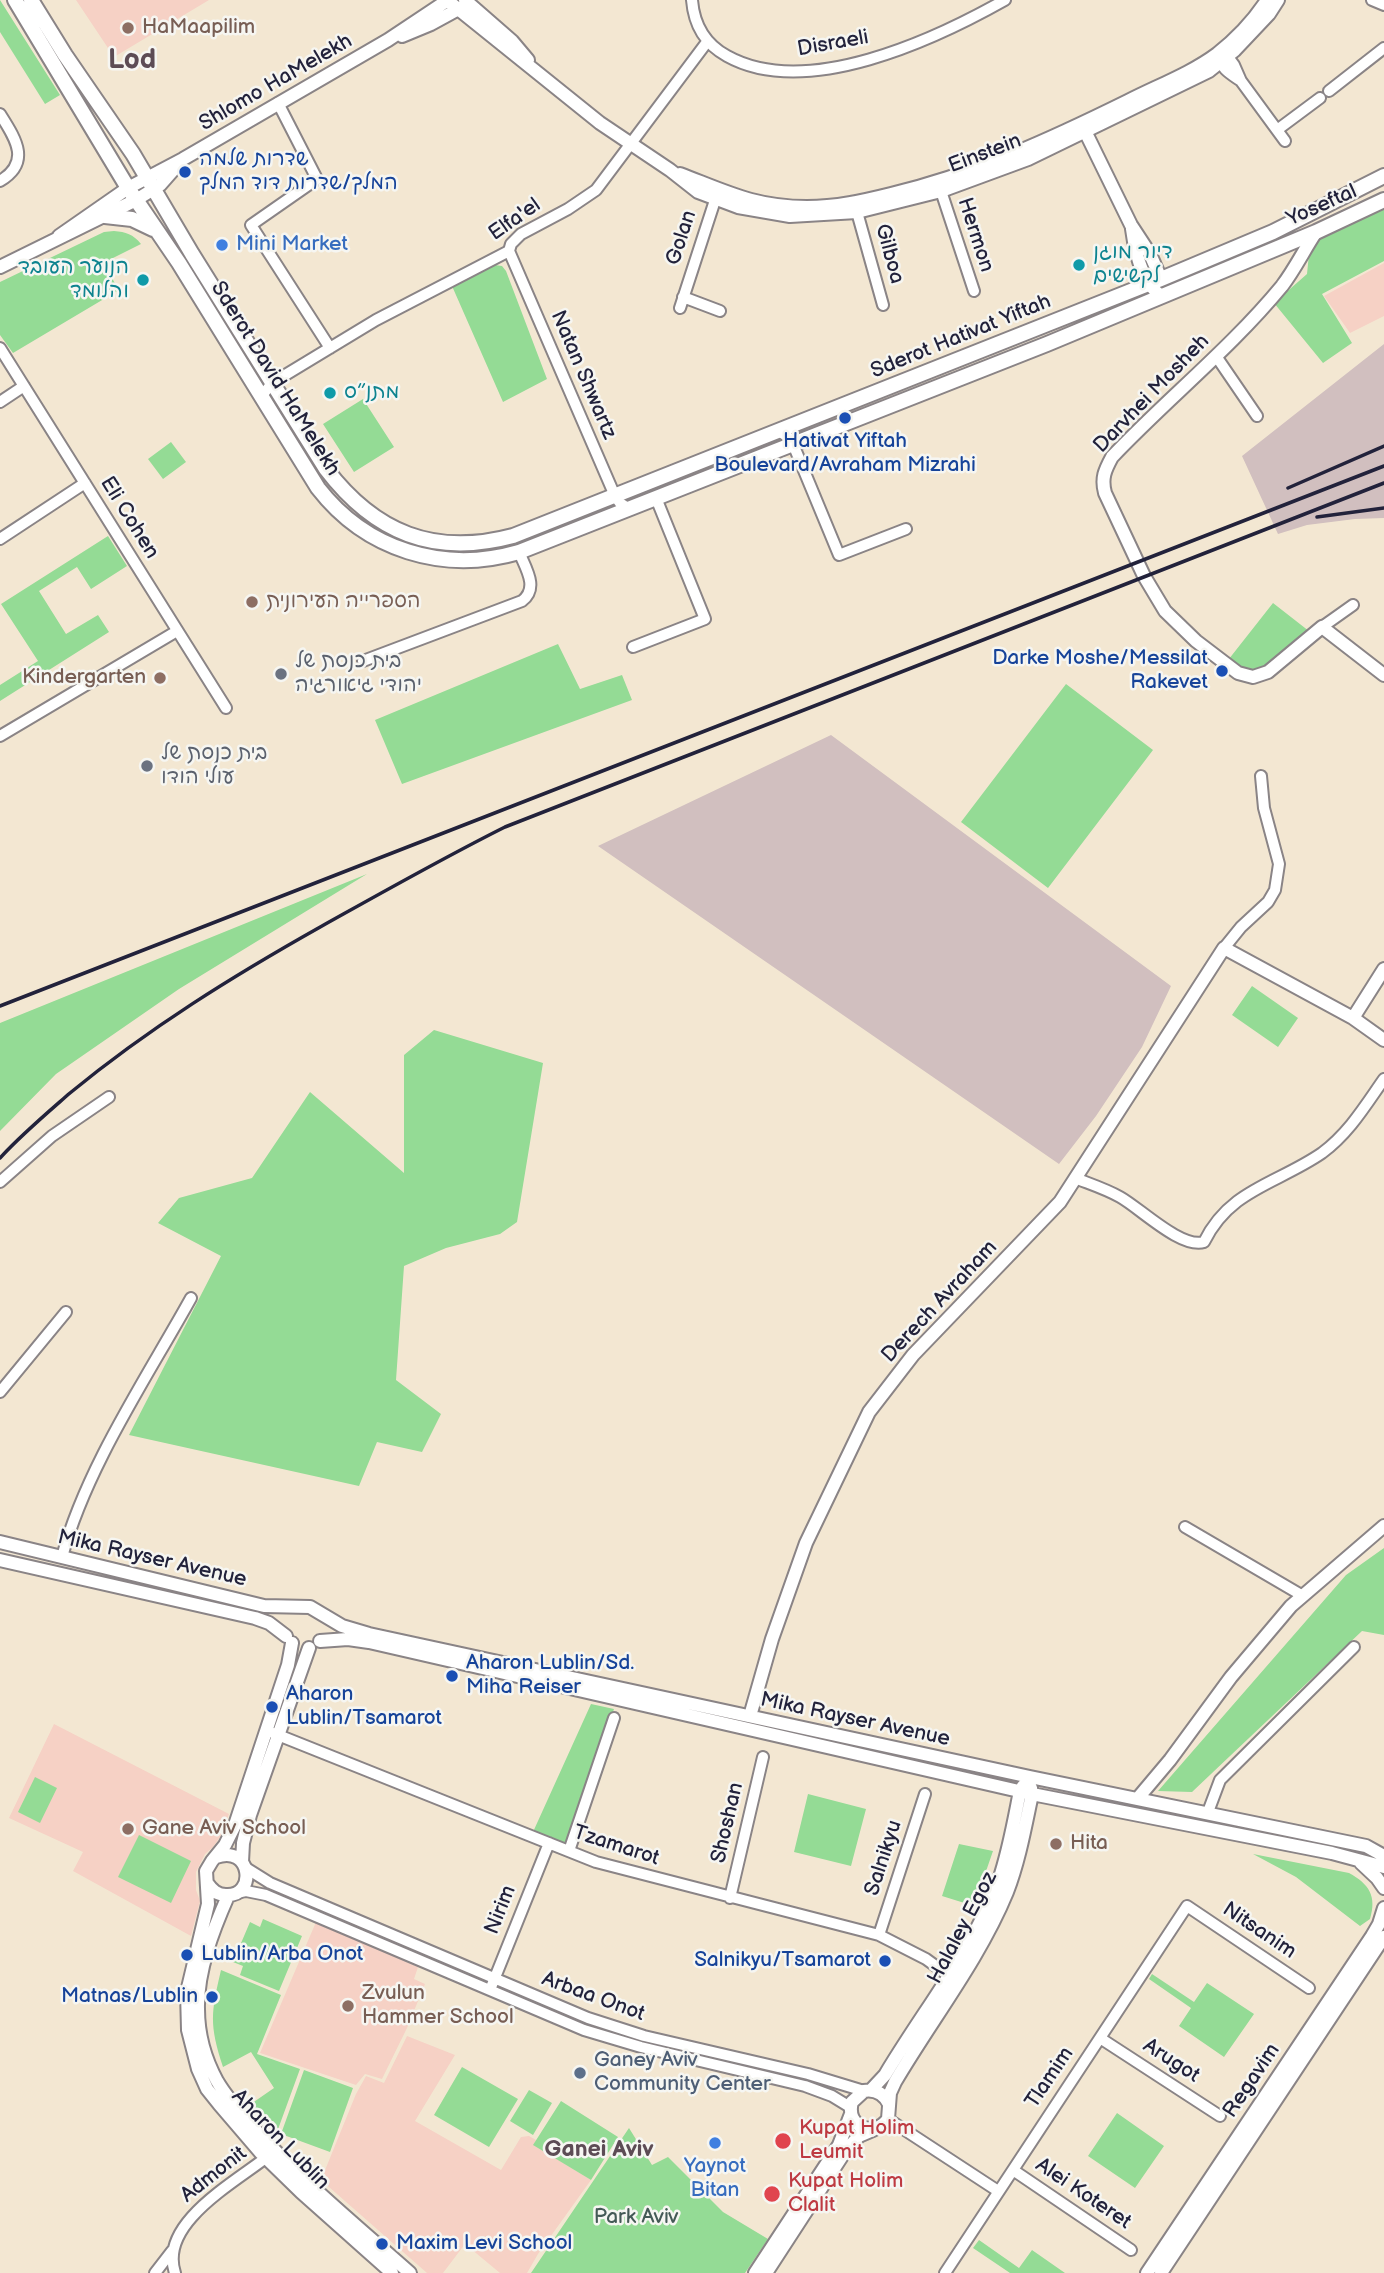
<!DOCTYPE html>
<html>
<head>
<meta charset="utf-8">
<style>
  body { margin:0 }
  canvas { display:block; background:#f3e7d2 }
</style>
</head>
<body>
<canvas width="1384" height="2273"></canvas>
<script>
const c = document.querySelector('canvas').getContext('2d');
c.lineJoin = 'round';
function fill(path, color) { c.fillStyle = color; c.fill(path, 'evenodd'); }
function strokePath(path, color, width, dash) { c.strokeStyle = color; c.lineWidth = width; c.lineCap = dash ? 'butt' : 'round'; c.setLineDash(dash || []); c.stroke(path); }
function write(font, color, halo, rows, align = 'center') {
  c.font = font + ' "Balsamiq Sans","Playpen Sans Hebrew",sans-serif'; c.lineWidth = 5; c.setLineDash([]); c.textBaseline = 'middle'; c.strokeStyle = halo; c.fillStyle = color; for (const [text, x, y, turn = 0] of rows) {
    c.save(); c.translate(x, y); c.rotate((+turn || 0) * Math.PI / 180); c.textAlign = isNaN(turn) ? turn : align; if (halo) c.strokeText(text, 0, 0); c.fillText(text, 0, 0); c.restore();
  }
}
fill(new Path2D(`
  M76,0H209L114,57Z
  M1384,263V316L1350,333L1324,296Z
  M54,1724L229,1814L220,1837L213,1847L205,1854L196,1872V1890L200,1901L191,1936L73,1871L83,1852L9,1818Z
  M316,1922L418,1967L414,1979L425,1984L407,2028L382,2079L365,2074L356,2085L260,2053Z
  M407,2036L455,2055L415,2121L501,2170L521,2137L529,2136L536,2140L534,2145L591,2180L538,2254L527,2273H500L465,2244L443,2273H427L321,2180L356,2094L366,2076L384,2083Z`), '#f6d1c5');
fill(new Path2D(`
  M1384,344V518L1355,519L1307,525L1278,534L1242,456Z
  M831,735L1171,986L1142,1047L1096,1116L1059,1164L598,846Z`), '#d1bfbf');
fill(new Path2D(`
  M0,0L60,95L45,104L0,32Z
  M1384,203V261L1322,294L1352,343L1323,363L1274,303L1307,274L1309,254L1315,239Z
  M114,231C126,232 133,234 141,244L103,263L119,290L13,353L0,335V282L104,232Z
  M495,265L502,266L506,271L547,379L503,402L452,286Z
  M363,399L394,447L354,472L323,424Z
  M171,442L186,462L163,479L148,459Z
  M108,536L127,566L91,589L77,567L39,591L66,634L98,615L109,632L0,701V685L38,661L1,604Z
  M1273,603L1314,635L1260,675L1225,664Z
  M558,644L580,689L622,675L632,700L402,784L375,720Z
  M1066,684L1153,750L1048,888L961,822Z
  M367,874L179,989L56,1074L0,1131V1023Z
  M1252,986L1298,1018L1278,1047L1232,1015Z
  M434,1030L543,1063L517,1222L500,1234L446,1248L404,1266L396,1380L441,1414L422,1452L377,1442L359,1486L129,1435L221,1256L158,1223L179,1198L252,1178L310,1092L404,1173V1055Z
  M1384,1548V1635L1362,1631L1192,1792L1158,1791L1346,1575Z
  M591,1704L614,1709L567,1846L533,1832Z
  M35,1777L57,1788L40,1823L18,1812Z
  M808,1794L866,1809L851,1866L794,1852Z
  M139,1835L191,1861L171,1903L118,1877Z
  M959,1844L993,1851L974,1906L942,1896Z
  M1253,1854L1349,1873C1369,1884 1377,1896 1370,1919L1360,1926L1296,1877Z
  M263,1919L302,1936L279,1991L240,1975L243,1966L233,1962L250,1922L260,1927Z
  M221,1970L281,1995L257,2054L300,2069L277,2132L248,2106L274,2088L251,2052L223,2067C209,2024 211,2013 221,1970Z
  M1152,1974L1194,2002L1207,1983L1254,2014L1224,2057L1179,2026L1191,2008L1149,1979Z
  M462,2067L518,2099L489,2147L434,2115Z
  M304,2070L353,2088L330,2152L281,2134Z
  M529,2090L552,2103L533,2135L510,2121Z
  M561,2101L618,2137L591,2180L533,2145Z
  M1117,2113L1164,2146L1135,2188L1088,2156Z
  M629,2128L652,2165L668,2157L723,2212L768,2239L745,2273H531Z
  M979,2240L1019,2268L1032,2250L1065,2273H1010L973,2248Z`), '#94db95');
const minor = new Path2D(`
  M692,0C694,25 705,44 727,56C806,100 934,40 1005,0
  M1372,0L1384,5
  M1221,54L1228,57L1234,65L1241,81L1285,141
  M1218,56C1221,69 1231,74 1241,81
  M1329,91L1384,48
  M278,103L317,179L251,225L330,348
  M0,114C15,138 32,162 0,181
  M1277,130L1320,98
  M941,191L974,291
  M857,212L883,305
  M509,251L615,496L620,503L629,509
  M683,297L720,311
  M680,308L718,191
  M0,348L226,708
  M1216,356L1257,416
  M261,397L272,383L376,320L509,251L511,244L521,234L568,209L596,190L707,42
  M0,402L24,386
  M779,431L788,437L793,444L839,555L906,529
  M0,539L85,483
  M1322,627L1353,605
  M633,647L705,619L656,498
  M363,661L522,601C539,588 526,569 519,552
  M0,736L177,631
  M1224,948L1241,927L1268,902L1275,890L1279,864L1264,808L1261,776
  M1075,1178C1090,1184 1106,1189 1120,1197C1140,1208 1181,1249 1204,1242C1230,1189 1277,1184 1322,1153C1349,1133 1365,1106 1384,1079
  M0,1182L52,1136L109,1097
  M0,1392L66,1312
  M1185,1527L1303,1596
  M62,1557C86,1468 146,1379 191,1298
  M273,1733L596,1862L879,1935L926,1959L955,1980
  M1208,1812L1220,1780L1354,1647
  M569,1851L614,1718
  M246,1868L270,1883L588,2018L644,2036L808,2074L864,2091
  M236,1893L246,1891L266,1895L584,2030L641,2047L805,2086L832,2096L850,2107
  M730,1898L763,1757
  M879,1935L925,1794
  M492,1985L549,1843
  M1100,2038L1220,2116
  M888,2119L998,2191
  M1013,2170L1131,2250
  M155,2273L172,2251
  M175,2273C158,2222 238,2181 272,2153
  M945,2273L1187,1906L1309,1988`);
const tertiary = new Path2D(`
  M447,0L600,123L670,170L698,192L738,207L790,216L857,212L941,191L1028,159L1209,71L1235,50L1269,14L1278,0
  M465,0L512,41L528,60
  M402,36L431,24L464,6
  M1083,127L1131,225L1150,254L1161,279
  M680,174C727,192 755,207 807,207C836,207 863,201 891,194C975,174 1051,139 1128,101C1157,86 1190,74 1217,54C1236,39 1254,20 1267,0
  M1132,229C1135,252 1142,282 1161,296
  M1316,232C1304,250 1295,269 1282,286C1231,348 1167,399 1112,457C1105,470 1101,478 1105,493L1144,576L1165,611L1196,641L1238,673L1253,677L1268,672L1322,627L1384,675
  M59,236L128,188L183,159L388,40L448,0
  M0,267L136,200L160,185L182,160
  M1353,1018L1384,969
  M0,1542L264,1606L310,1607L342,1626L369,1634L1030,1777L1366,1846L1384,1856
  M0,1560L255,1618L269,1623L286,1636
  M320,1641L348,1639L369,1642L1032,1794L1332,1853L1384,1867
  M292,1643L288,1665L235,1825L225,1845L212,1861L206,1871L208,1904L187,1992L188,2030L198,2069L207,2089L219,2104L261,2153L301,2192L392,2273
  M750,1716L772,1639L806,1543L869,1412L913,1355L1060,1202L1224,948L1353,1018L1384,1040
  M1138,1798L1170,1760L1231,1677L1291,1606L1384,1526
  M242,1862L243,1843L250,1815L309,1648
  M1361,1863L1377,1878L1384,1888
  M207,1883C212,1890 217,1895 226,1895C257,1897 252,1844 216,1857
  M228,1896C213,1930 197,1971 198,2009C198,2033 205,2059 217,2081C228,2100 245,2118 260,2135C306,2184 359,2228 410,2273
  M871,2090L885,2075C923,2011 973,1950 999,1880C1009,1851 1014,1821 1020,1791L1023,1786
  M889,2104C884,2094 876,2089 864,2091L852,2102C845,2126 873,2139 888,2119L890,2093L895,2082C932,2019 979,1960 1007,1892C1019,1861 1025,1827 1032,1794L1031,1788
  M755,2273L839,2145L851,2114
  M766,2273L846,2150L859,2136L873,2130
  M1147,2273L1372,1936L1379,1924L1384,1908
  M1161,2273L1384,1937`);
const secondary = new Path2D(`
  M15,0L128,188L179,263L318,488C366,550 443,574 519,552L1047,344L1316,232L1384,200
  M31,0L65,55L133,154L192,254L326,469C375,533 434,557 513,536L1161,279L1273,232L1384,176
  M105,216L132,219L153,229`);
strokePath(minor, '#8a8486', 14);
strokePath(tertiary, '#8a8486', 16);
strokePath(secondary, '#8a8486', 18);
strokePath(minor, '#fff', 10);
strokePath(tertiary, '#fff', 12);
strokePath(secondary, '#fff', 14);
strokePath(new Path2D(`
  M1288,488L1384,446
  M1317,517L1384,508
  M0,1006L1384,466
  M0,1158C21,1135 46,1114 70,1093C149,1028 233,976 322,926C383,892 443,858 505,827L1384,483`), '#22223b', 3.5);
for (const [x, y, r, color] of [
  [128,28,7,"#8d6e63"],
  [185,172,7,"#1a4fb4"],
  [222,245,7,"#3f7fe0"],
  [1079,265,7,"#0f9aa8"],
  [143,280,7,"#0f9aa8"],
  [330,393,7,"#0f9aa8"],
  [845,418,7,"#1a4fb4"],
  [252,602,7,"#8d6e63"],
  [1222,671,7,"#1a4fb4"],
  [281,674,7,"#6b7280"],
  [160,678,7,"#8d6e63"],
  [147,766,7,"#6b7280"],
  [452,1676,7,"#1a4fb4"],
  [272,1707,7,"#1a4fb4"],
  [128,1829,7,"#8d6e63"],
  [1056,1844,7,"#8d6e63"],
  [187,1955,7,"#1a4fb4"],
  [885,1961,7,"#1a4fb4"],
  [212,1997,7,"#1a4fb4"],
  [348,2006,7,"#8d6e63"],
  [580,2073,7,"#5c6f8a"],
  [783,2141,9,"#e0444e"],
  [715,2143,7,"#3f7fe0"],
  [772,2194,9,"#e0444e"],
  [382,2244,7,"#1a4fb4"]
]) { const dot = new Path2D(); dot.arc(x, y, r, 0, 2 * Math.PI); c.fillStyle = color; c.fill(dot); strokePath(dot, '#f6f6f2', 2.5); }
write('21px', '#785e54', '#f6f6f2', [
  ["HaMaapilim",142,28],
  ["הספרייה העירונית",266,602],
  ["Kindergarten",146,678,"right"],
  ["Gane Aviv School",142,1829],
  ["Hita",1070,1844],
  ["Zvulun",362,1994],
  ["Hammer School",362,2018]
], 'left');
write('21px', '#22223b', '#f6f6f2', [
  ["Disraeli",833,44,-10],
  ["Shlomo HaMelekh",276,83,-30],
  ["Einstein",985,154,-21],
  ["Yoseftal",1322,206,-24],
  ["Elfa'el",515,220,-35],
  ["Hermon",975,235,72],
  ["Golan",682,238,-72],
  ["Gilboa",889,254,75],
  ["Sderot Hativat Yiftah",961,337,-22],
  ["Natan Shwartz",583,375,67],
  ["Sderot David HaMelekh",275,379,58],
  ["Darvhei Mosheh",1152,394,-46],
  ["Eli Cohen",129,518,58],
  ["Derech Avraham",940,1302,-47],
  ["Mika Rayser Avenue",152,1559,13],
  ["Mika Rayser Avenue",855,1720,12],
  ["Shoshan",728,1823,-77],
  ["Tzamarot",616,1846,18],
  ["Salnikyu",884,1858,-72],
  ["Nirim",501,1910,-68],
  ["Halaley Egoz",963,1928,-62],
  ["Nitsanim",1259,1931,34],
  ["Arbaa Onot",593,1997,20],
  ["Arugot",1171,2061,33],
  ["Tlamim",1050,2078,-56],
  ["Regavim",1252,2081,-56],
  ["Aharon Lublin",280,2140,46],
  ["Admonit",214,2175,-38],
  ["Alei Koteret",1083,2194,34]
]);
write('21px', '#164399', '#f6f6f2', [
  ["שדרות שלמה",199,160],
  ["המלך/שדרות דוד המלך",199,184],
  ["Hativat Yiftah",845,442,"center"],
  ["Boulevard/Avraham Mizrahi",845,466,"center"],
  ["Darke Moshe/Messilat",1208,659,"right"],
  ["Rakevet",1208,683,"right"],
  ["Aharon Lublin/Sd.",466,1664],
  ["Miha Reiser",466,1688],
  ["Aharon",286,1695],
  ["Lublin/Tsamarot",286,1719],
  ["Lublin/Arba Onot",201,1955],
  ["Salnikyu/Tsamarot",871,1961,"right"],
  ["Matnas/Lublin",198,1997,"right"],
  ["Maxim Levi School",396,2244]
], 'left');
write('21px', '#366cbe', '#f6f6f2', [
  ["Mini Market",236,245],
  ["Yaynot",715,2167,"center"],
  ["Bitan",715,2191,"center"]
], 'left');
write('21px', '#0d838f', '#f6f6f2', [
  ["דיור מוגן",1093,253],
  ["לקשישים",1093,277],
  ["הנוער העובד",129,268,"right"],
  ["והלומד",129,292,"right"],
  ["מתנ״ס",344,393]
], 'left');
write('21px', '#5b616d', '#f6f6f2', [
  ["בית כנסת של",295,662],
  ["יהודי גיאורגיה",295,686],
  ["בית כנסת של",161,754],
  ["עולי הודו",161,778]
], 'left');
write('21px', '#4e5e75', '#f6f6f2', [
  ["Ganey Aviv",594,2061],
  ["Community Center",594,2085]
], 'left');
write('21px', '#be3a42', '#f6f6f2', [
  ["Kupat Holim",799,2129],
  ["Leumit",799,2153],
  ["Kupat Holim",788,2182],
  ["Clalit",788,2206]
], 'left');
write('21px', '#445a56', '#f6f6f2', [
  ["Park Aviv",636,2218]
]);
write('bold 23px', '#5d4c55', '#f6f6f2', [
  ["Ganei Aviv",599,2150]
]);
write('bold 28px', '#5d4c55', '#f6f6f2', [
  ["Lod",132,61]
]);
</script>
</body>
</html>
